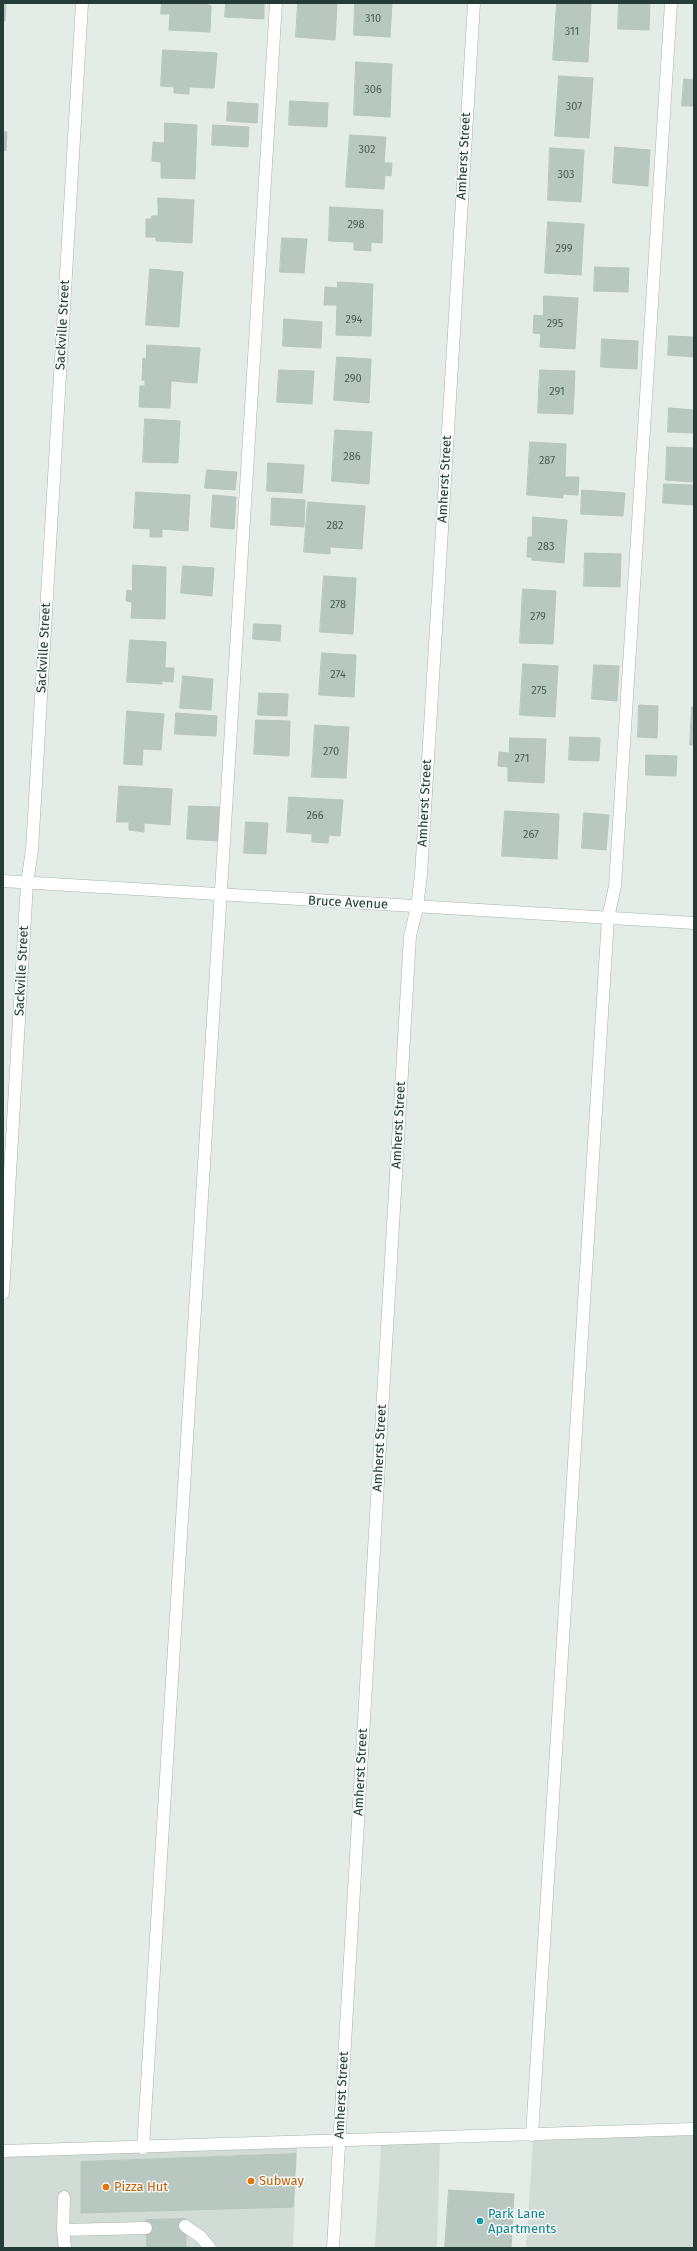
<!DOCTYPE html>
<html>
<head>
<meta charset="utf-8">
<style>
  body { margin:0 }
  #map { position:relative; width:697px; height:2251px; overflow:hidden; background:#e4ece8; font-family:"Fira Sans",sans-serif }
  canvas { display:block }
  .frame { position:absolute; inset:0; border:4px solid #253c36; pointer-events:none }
</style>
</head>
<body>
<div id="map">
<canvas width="697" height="2251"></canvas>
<div class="frame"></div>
</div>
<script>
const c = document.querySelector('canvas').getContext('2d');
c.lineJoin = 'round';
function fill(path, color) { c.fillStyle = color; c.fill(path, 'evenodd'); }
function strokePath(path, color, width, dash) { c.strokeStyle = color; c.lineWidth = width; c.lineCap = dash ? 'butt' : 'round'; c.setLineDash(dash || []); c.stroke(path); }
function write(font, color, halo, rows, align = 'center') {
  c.font = font + ' "Fira Sans",sans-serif'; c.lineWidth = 3; c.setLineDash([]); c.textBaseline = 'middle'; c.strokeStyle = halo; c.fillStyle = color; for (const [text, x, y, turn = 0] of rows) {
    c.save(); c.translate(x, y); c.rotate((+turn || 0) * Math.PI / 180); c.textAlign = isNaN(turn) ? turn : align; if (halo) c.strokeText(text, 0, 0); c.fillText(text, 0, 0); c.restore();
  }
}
fill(new Path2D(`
  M694,2135V2248H526L533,2140Z
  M440,2143L437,2248H375L381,2145Z
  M297,2148L293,2248H3V2156Z`), '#d2dcd7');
const building = new Path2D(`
  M3,3H6L5,21H3Z
  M162,3H208V5L211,6L210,32L169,30L170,14H161Z
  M226,3H264V19L225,17Z
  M298,3L337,4L335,40L296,37Z
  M355,3H392L390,37L354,35Z
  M557,3L591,4L588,62L553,60Z
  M619,3H650L649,30L618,29Z
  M163,50L217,53L214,88L189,87V94L174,93V87L161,86Z
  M356,62L392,64L390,117L354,115Z
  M559,76L593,78L589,138L555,136Z
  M684,79L694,80V106H682Z
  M290,101L328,103L327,127L289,125Z
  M228,102L258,104L257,123L227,121Z
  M165,123L197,125L195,179L161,178V162L152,161L153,142L164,143Z
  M213,125L249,127L248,147L212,145Z
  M3,132H7L6,151L3,150Z
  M350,135L386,137L384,163H392L391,176L385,175L384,189L346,187Z
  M615,147L650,150L648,186L613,183Z
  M550,148L584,150L581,202L548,200Z
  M158,198L194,200L192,243L156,241V237H146V219H151L152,216H158Z
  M330,207L383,210L382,243L371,242V251L354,250V242L329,241Z
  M548,222L584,224L581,275L545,273Z
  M282,238L307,239L304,273L280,272Z
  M595,267L629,268L628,292L594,291Z
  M150,269L183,272L179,327L146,325Z
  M338,282L373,284L371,336L336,335L337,305H324L325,287L337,288Z
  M544,296L578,298L575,349L540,347L541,334L533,333L534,315L543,316Z
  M284,319L322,322L321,348L283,346Z
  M669,336L694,337V357L668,355Z
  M602,339L638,341L637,369L601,367Z
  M147,345L200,348L197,383L171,381L170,408L139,407L140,386H145V380H142L143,358L146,359Z
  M337,357L371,359L369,403L334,400Z
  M279,370L314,371L312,404L277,402Z
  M540,370L575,371L573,414L538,413Z
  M669,408L694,410V433L668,432Z
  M145,419L180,421L178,463L143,462Z
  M335,430L372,432L369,484L332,481Z
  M530,442L566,444L565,477H579L578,495L563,494V498L527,495Z
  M667,447L694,448V482L666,480Z
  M268,463L304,465L302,493L267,491Z
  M207,470L237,472L235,490L205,488Z
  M664,484L694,485V505L663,503Z
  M582,490L625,493L623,516L581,514Z
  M136,492L190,495L188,531L162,529V537H150V529L134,528Z
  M213,495L236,497L234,529L211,527Z
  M272,498L305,500L304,527L271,525Z
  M308,502L365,506L362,549L330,547V554L304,552Z
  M533,517L567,520L564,563L532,560V557H527L528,537H532Z
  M585,553L621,554L620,587L584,586Z
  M133,565L166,567L165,619L131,618L132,602L126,601L127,590L132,591Z
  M183,566L214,568L212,596L181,593Z
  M324,576L356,578L353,634L320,632Z
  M523,589L556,591L553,644L520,643Z
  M254,624L281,625L280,641L253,639Z
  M130,640L166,642L165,668H174L173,682L162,681V684L127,682Z
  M322,653L356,655L354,697L319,695Z
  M523,664L558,666L555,717L520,715Z
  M594,665L619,666L617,701L592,699Z
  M183,676L213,679L211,710L180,708Z
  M259,693L288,694L287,716L258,715Z
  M639,705L658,706L657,738L638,737Z
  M692,707H694V745H690Z
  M127,711L164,714L161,750L143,749L142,765L124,764Z
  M176,713L217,716L216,736L175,734Z
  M256,720L290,721L289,756L254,754Z
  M315,725L349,727L346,778L312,777Z
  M570,737L600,738L599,761L569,760Z
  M510,738L546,739L544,783L508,781V767L498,766L499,752L509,753Z
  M646,755L677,756L676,776L646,775Z
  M119,786L172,789L170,825L144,823V832L129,830V822H117Z
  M289,797L343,800L340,836L329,835L328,843L312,842V834L287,832Z
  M189,806L220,807L218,841L187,839Z
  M505,811L559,814L557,859L502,856Z
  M584,813L609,815L606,850L582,848Z
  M246,822L268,823L266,854L244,853Z
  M296,2154L293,2207L81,2213V2162Z
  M449,2190L514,2194L511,2248H445Z
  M185,2219L186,2248H147L146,2220Z`);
fill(building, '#b9c7c1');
strokePath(building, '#b7c5bf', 1);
const service = new Path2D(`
  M532,2135L608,918L615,886L671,3
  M143,2148L276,3
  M3,2151L694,2129
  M64,2197L63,2230L146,2228
  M185,2226L201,2237L210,2248
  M63,2230L65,2248`);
const minor = new Path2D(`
  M3,881L694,923
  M3,1293L27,883L32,850L82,3
  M333,2248L410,936L417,907L421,875L474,3`);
strokePath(service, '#a7b4af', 13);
strokePath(minor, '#a7b4af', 13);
strokePath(service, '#fff', 12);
strokePath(minor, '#fff', 12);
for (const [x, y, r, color] of [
  [251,2181,4,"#e8710a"],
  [106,2187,4,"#e8710a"],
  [480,2221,4,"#0f9aa8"]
]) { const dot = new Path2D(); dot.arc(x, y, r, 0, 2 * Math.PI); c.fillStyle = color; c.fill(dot); strokePath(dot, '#f4f9f6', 1.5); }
write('11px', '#4a5f59', null, [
  ["310",373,19],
  ["311",572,32],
  ["306",373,90],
  ["307",574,107],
  ["302",367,150],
  ["303",566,175],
  ["298",356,225],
  ["299",564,249],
  ["294",354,320],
  ["295",555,324],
  ["290",353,379],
  ["291",557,392],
  ["286",352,457],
  ["287",547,461],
  ["282",335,526],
  ["283",546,547],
  ["278",338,605],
  ["279",538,617],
  ["274",338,675],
  ["275",539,691],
  ["270",331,752],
  ["271",522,759],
  ["266",315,816],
  ["267",531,835]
]);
write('13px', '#253c36', '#f4f9f6', [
  ["Amherst Street",464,156,-87],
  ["Sackville Street",63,325,-87],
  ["Amherst Street",445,479,-87],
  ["Sackville Street",44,648,-87],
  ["Amherst Street",425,803,-87],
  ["Bruce Avenue",348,903,3],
  ["Sackville Street",22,971,-87],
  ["Amherst Street",399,1125,-87],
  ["Amherst Street",380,1448,-87],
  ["Amherst Street",361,1772,-87],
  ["Amherst Street",342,2095,-87]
]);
write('13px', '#c56008', '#f4f9f6', [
  ["Subway",259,2181],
  ["Pizza Hut",114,2187]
], 'left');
write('13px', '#0d838f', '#f4f9f6', [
  ["Park Lane",488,2214],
  ["Apartments",488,2229]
], 'left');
</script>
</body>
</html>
